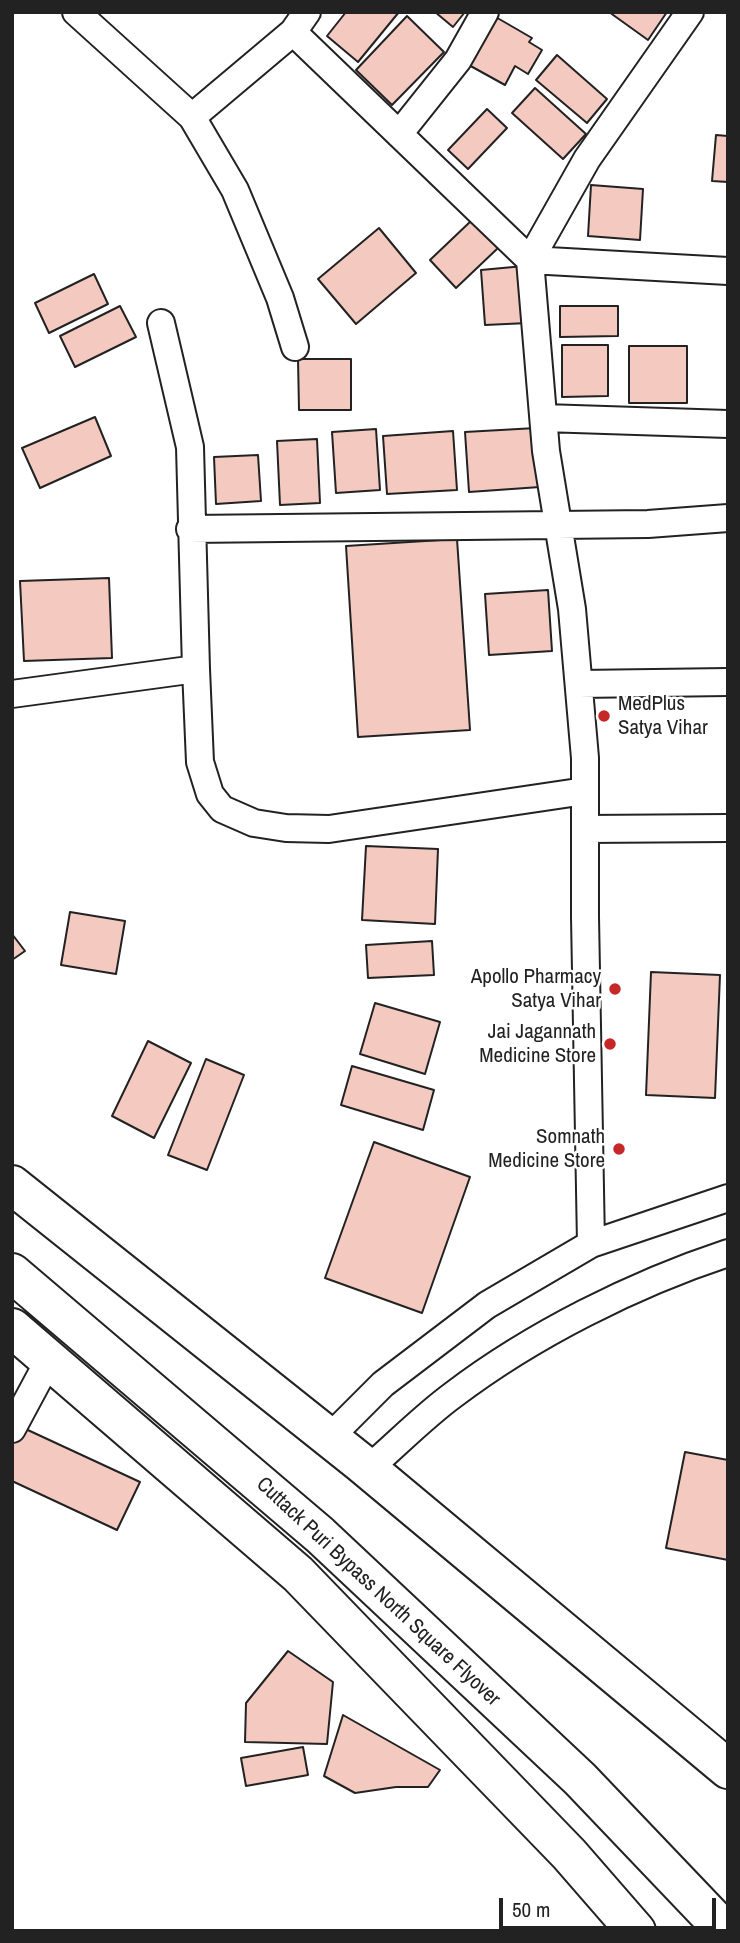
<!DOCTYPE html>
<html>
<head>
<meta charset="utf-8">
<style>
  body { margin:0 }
  #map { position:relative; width:740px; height:1943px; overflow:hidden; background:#fff; font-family:"Archivo Narrow",sans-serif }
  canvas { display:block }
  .frame { position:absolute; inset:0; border:14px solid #222; pointer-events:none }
  .scale { position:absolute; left:499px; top:1898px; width:217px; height:32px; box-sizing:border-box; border:4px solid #222; border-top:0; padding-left:9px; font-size:21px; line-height:24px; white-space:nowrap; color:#222; -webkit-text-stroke:5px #fff; paint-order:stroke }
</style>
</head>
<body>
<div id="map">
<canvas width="740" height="1943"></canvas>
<div class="frame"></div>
<div class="scale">50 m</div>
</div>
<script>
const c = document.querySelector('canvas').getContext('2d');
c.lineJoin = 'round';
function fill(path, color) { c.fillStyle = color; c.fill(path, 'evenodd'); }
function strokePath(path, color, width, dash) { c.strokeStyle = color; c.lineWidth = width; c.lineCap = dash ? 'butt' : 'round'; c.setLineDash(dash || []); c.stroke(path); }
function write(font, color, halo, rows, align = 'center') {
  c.font = font + ' "Archivo Narrow",sans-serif'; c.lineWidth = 5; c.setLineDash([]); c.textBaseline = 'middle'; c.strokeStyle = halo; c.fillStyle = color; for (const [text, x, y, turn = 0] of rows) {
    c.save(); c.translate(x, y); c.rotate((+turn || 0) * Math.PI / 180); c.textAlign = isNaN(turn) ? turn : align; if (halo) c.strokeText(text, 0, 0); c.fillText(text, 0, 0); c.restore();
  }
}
const building = new Path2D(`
  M346,12H399L358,62L327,36Z
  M435,12H465L453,27Z
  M609,12H667L648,40Z
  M407,16L444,52L392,105L356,70Z
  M494,16L532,38L529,42L542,50L528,74L515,66L505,85L467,64Z
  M557,55L607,99L587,123L536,80Z
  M535,88L586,134L563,159L512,113Z
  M487,109L507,128L468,169L448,150Z
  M716,135L728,136V182L712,181Z
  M591,185L643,189L640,240L588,236Z
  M472,220L498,248L456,288L430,260Z
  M379,228L416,273L356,324L318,279Z
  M524,266L528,323L485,325L481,270Z
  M94,274L108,304L49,333L35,303Z
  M120,306L136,337L75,367L60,336Z
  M560,306H618V336L560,337Z
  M562,345H608V396L562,397Z
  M629,346H687V403H629Z
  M298,359H351V410H299Z
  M95,417L111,456L40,488L22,448Z
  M536,428L540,487L469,492L465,432Z
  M376,429L380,490L336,493L332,432Z
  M453,431L457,490L387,494L383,436Z
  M317,439L320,503L280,505L277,441Z
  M258,455L261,501L216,504L214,457Z
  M457,539L470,730L358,737L346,546Z
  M109,578L112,658L24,661L20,581Z
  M548,590L552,651L489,655L485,594Z
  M366,846L438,849L435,924L362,920Z
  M70,912L125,921L116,974L61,965Z
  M12,934L25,951L12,960Z
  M432,941L434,975L368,978L366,945Z
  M651,972L720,975L715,1098L646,1095Z
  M375,1003L440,1022L425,1074L360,1054Z
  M148,1041L191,1063L154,1138L112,1116Z
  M206,1059L244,1075L207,1170L168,1155Z
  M352,1066L434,1090L423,1130L341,1105Z
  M374,1142L470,1177L422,1313L325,1278Z
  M17,1425L140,1482L117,1530L12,1481V1436Z
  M685,1452L728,1460V1560L666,1548Z
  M288,1651L333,1682L327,1744L245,1742L246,1703Z
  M343,1715L440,1770L428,1787H396L355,1793L324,1776Z
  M303,1747L308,1775L246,1786L241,1758Z`);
fill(building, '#f3c9c0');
strokePath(building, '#222', 2);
const street = new Path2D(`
  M76,12L192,117L235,190L280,298L295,347
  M293,32L530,260L728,271
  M192,117L293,32L307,12
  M399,134L458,60L485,12
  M161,323L190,447L196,669
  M544,418L728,424
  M190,529L648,524L728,518
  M579,684L728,682
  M12,694L196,669L200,762L210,794L222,809L254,823L286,828L329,829L585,791
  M585,829L728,828
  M591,1244L585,917V758L572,609L546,451L530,260L587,159L690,12
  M12,1429L49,1360
  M329,1438L383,1384L487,1305L591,1244L728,1198
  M368,1469C396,1445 423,1417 453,1395C532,1335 634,1284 728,1253`);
const highway = new Path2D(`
  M12,1185L361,1463L728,1769
  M12,1273L320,1535L580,1779L725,1931
  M12,1328L298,1574L569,1854L636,1931`);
strokePath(street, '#222', 30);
strokePath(highway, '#222', 42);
strokePath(street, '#fff', 26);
strokePath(highway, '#fff', 38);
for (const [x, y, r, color] of [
  [604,716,7,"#c62828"],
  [615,989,7,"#c62828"],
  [610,1044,7,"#c62828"],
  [619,1149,7,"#c62828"]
]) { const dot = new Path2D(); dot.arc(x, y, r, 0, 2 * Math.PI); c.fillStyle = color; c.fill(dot); strokePath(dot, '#fff', 2.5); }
write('21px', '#222', '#fff', [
  ["MedPlus",618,704,"left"],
  ["Satya Vihar",618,728,"left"],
  ["Apollo Pharmacy",601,977],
  ["Satya Vihar",601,1001],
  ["Jai Jagannath",596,1032],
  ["Medicine Store",596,1056],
  ["Somnath",605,1137],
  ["Medicine Store",605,1161]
], 'right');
write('21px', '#222', '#fff', [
  ["Cuttack Puri Bypass North Square Flyover",378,1592,43]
]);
</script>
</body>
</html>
